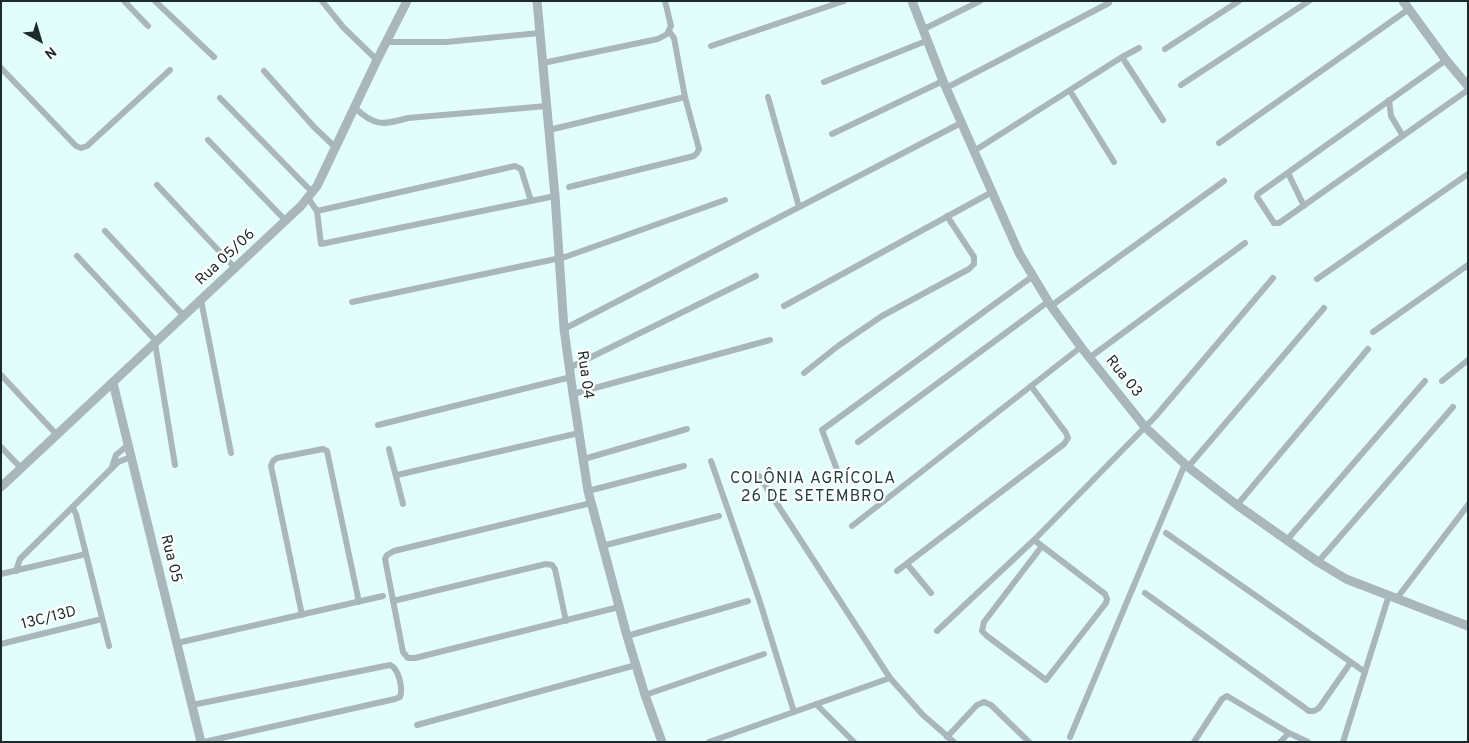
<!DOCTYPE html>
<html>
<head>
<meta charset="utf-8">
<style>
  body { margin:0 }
  #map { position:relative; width:1469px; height:743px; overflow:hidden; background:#e1fefd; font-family:Overpass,sans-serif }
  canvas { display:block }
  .frame { position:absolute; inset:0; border:2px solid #1c2a2a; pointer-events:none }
  .north { position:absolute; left:15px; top:15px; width:50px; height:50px; -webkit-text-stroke:4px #fff; paint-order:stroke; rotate:141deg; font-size:14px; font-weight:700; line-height:20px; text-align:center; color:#1c2a2a }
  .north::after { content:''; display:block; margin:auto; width:18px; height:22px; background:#1c2a2a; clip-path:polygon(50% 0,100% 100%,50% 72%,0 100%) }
</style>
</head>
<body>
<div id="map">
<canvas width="1469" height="743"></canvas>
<div class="frame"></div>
<div class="north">N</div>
</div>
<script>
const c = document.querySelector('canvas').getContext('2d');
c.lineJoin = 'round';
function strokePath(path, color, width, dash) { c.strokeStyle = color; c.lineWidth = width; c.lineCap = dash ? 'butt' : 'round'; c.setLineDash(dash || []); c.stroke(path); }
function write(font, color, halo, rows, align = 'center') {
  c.font = font + ' Overpass,sans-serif'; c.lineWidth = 4.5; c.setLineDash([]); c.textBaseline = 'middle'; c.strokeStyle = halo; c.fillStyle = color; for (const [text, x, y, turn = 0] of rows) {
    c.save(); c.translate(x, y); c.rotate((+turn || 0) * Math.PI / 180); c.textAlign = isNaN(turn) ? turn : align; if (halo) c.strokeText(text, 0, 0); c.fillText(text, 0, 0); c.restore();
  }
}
strokePath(new Path2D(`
  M124,1L148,26
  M155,1L214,57
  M322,1L343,27L377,60
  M922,30L980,1
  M386,42H446L540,33
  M711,46L844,1
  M1165,49L1239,1
  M1122,57L1163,120
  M1446,60L1258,194L1257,197L1274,223H1279L1468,90
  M543,63L658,39L667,34L671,26L665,1
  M1,68L76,146L81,148L87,146L170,70
  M264,71L314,127L335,147
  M824,82L926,41
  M1181,85L1309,1
  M946,88L1109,3
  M1070,91L1114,162
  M768,97L799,207
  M220,98L312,192
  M1389,100L1391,116L1403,136
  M354,107C375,127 383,125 408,118L547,106
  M549,130L685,97L674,38L669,31
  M832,134L943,81
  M208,140L286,221
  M1219,143L1409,9
  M974,151L1122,57L1139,48
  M1288,173L1304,206
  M157,185L235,268
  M569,187L694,156L697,153L699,149L685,97
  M308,198L317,211L321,244L555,196
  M317,211L515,166L521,169L531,201
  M105,231L184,316
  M77,256L157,342
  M1317,279L1468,174
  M201,300L231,453
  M352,302L565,257L725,200
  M784,306L992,192
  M1051,306L1224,181
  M564,329L961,123
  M1373,332L1468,265
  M155,343L175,465
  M1089,358L1245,243
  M569,368L756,276
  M804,373L838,346L882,316L969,269L974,264V257L947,216
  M1,375L57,435
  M1442,381L1468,360
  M573,394L770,340
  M378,425L571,377
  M858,442L1049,301
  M1,447L21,468
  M389,449L403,504
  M584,459L687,429
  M711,461L759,599L794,712
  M112,467L116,455L128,445
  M1188,467L1324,308
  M397,475L579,433
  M839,475L822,430L1033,276
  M759,476L890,678L923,715L954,742
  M588,491L684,466
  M591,503L394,551L387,555L385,559L403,652L408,658H415L619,607
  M1237,505L1368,349
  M73,508L76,514L109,646
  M852,526L1081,347
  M1166,533L1365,672
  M1034,540L1042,546L1105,594L1107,599L1106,603L1046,680L987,636L982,631L984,622L1042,546
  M1286,541L1425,381
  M602,546L719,516
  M1318,562L1453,407
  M907,564L931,593
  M16,571L20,559L118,462L131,457
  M897,571L1064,444L1068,438L1066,433L1031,386
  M1,574L86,554
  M1145,593L1309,711H1314L1319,708L1351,662
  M1397,598L1468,505
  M393,601L546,564L552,565L555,569L566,621
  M302,615L271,466L273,461L277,458L323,449L327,451L359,602
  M937,631L1034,540L1155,417L1273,278
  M627,636L748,601
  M177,643L383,596
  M1,644L102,619
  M645,695L764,654
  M816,704L854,742
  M192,705L390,665C399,669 403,688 400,697L395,699L204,742
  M417,725L636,665
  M947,737L977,705L984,702L991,705L1029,742
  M1070,737L1185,464
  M709,742L890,678
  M1194,742L1222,699L1227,696L1289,733L1308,742
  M1280,742L1289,733
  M1343,742L1389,595`), '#a9b7bd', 6);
strokePath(new Path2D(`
  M537,1L555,196L564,329L573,394L588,491L627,636L645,695L662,742
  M912,1L943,81L1019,253L1051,306L1081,347L1145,427L1188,467L1237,505L1318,562L1346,579L1468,626
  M1403,1L1446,60L1468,86
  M113,383L201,742
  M1,487L301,206L317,186L377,60L407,1`), '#a9b7bd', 9);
write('15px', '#1c2a2a', '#fff', [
  ["Rua 05/06",226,258,-43],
  ["Rua 04",584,375,82],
  ["Rua 03",1123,377,51],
  ["Rua 05",170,559,76],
  ["13C/13D",49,619,-14]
]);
c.letterSpacing = '1px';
write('16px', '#1e3d3d', '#fff', [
  ["COLÔNIA AGRÍCOLA",813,480],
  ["26 DE SETEMBRO",813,498]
]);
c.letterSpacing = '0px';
</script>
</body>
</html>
